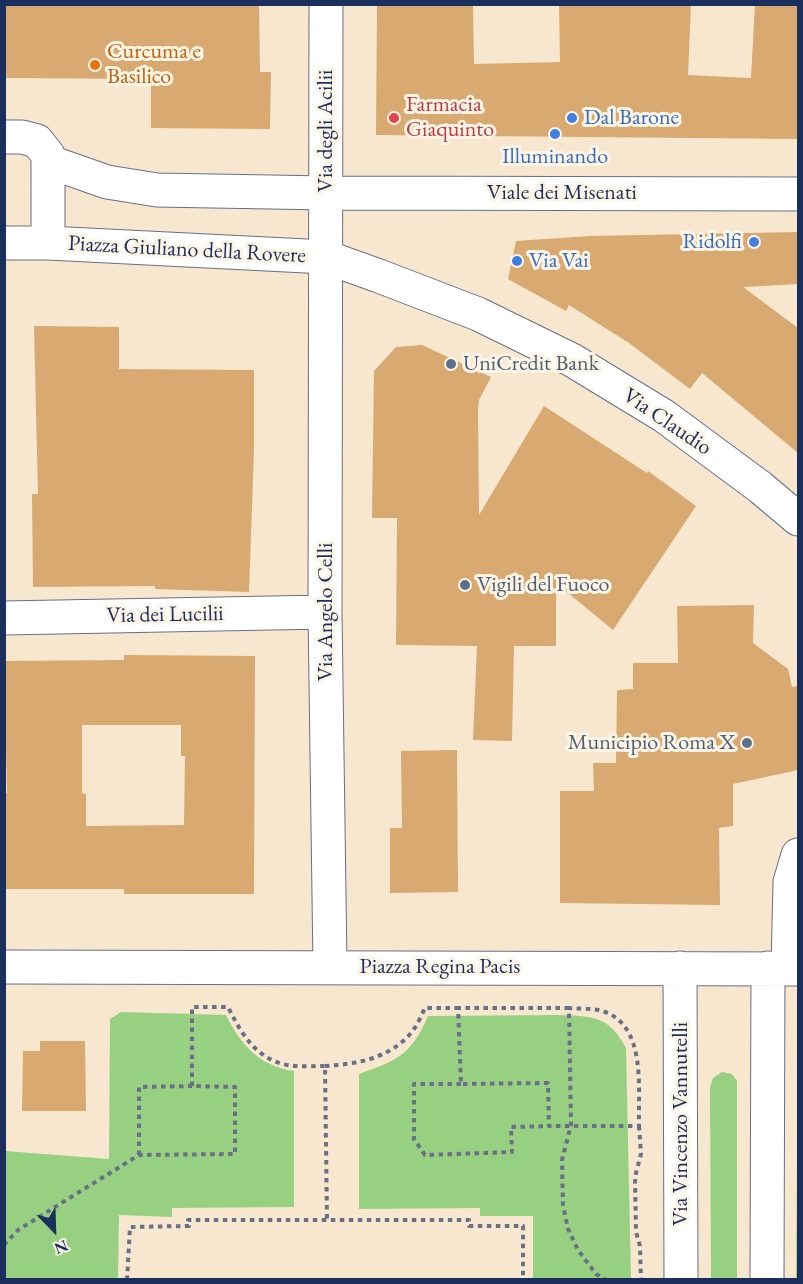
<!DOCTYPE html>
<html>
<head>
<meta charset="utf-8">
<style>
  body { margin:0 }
  #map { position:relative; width:803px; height:1284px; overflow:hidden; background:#f7e7cf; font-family:"EB Garamond",serif }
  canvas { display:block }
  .frame { position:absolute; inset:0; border:6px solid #1b2f5e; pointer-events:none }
  .north { position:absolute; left:24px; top:1200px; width:60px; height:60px; -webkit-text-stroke:4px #fcf5e5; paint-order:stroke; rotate:157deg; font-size:16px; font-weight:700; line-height:24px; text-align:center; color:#1b2f5e }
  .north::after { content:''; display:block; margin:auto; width:21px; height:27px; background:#1b2f5e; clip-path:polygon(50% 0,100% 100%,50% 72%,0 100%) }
</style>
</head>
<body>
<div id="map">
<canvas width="803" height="1284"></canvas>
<div class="frame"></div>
<div class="north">N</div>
</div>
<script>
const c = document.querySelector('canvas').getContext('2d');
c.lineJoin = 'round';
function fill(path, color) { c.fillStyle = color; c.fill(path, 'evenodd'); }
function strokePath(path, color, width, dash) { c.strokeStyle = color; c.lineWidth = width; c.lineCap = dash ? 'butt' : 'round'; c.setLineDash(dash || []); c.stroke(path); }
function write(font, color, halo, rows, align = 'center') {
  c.font = font + ' "EB Garamond",serif'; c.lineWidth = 6; c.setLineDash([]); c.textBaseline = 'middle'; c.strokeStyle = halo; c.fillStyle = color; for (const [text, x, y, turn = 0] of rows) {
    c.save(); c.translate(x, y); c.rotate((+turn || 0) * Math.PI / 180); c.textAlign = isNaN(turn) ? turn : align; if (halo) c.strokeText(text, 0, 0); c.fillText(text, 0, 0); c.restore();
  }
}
fill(new Path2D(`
  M121,1012L226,1015C241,1045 259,1066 294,1071V1207L172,1208V1217L119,1215L118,1279H5V1151L109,1159L110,1019Z
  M557,1015C591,1016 609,1015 626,1048L631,1279H533V1216H480V1208L359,1209V1074C397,1061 412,1054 428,1016Z
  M722,1072L732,1074L737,1081V1279H711L710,1087L713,1078Z
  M797,1161L798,1162V1280L796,1279Z`), '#98d082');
fill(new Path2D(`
  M4,4H259L260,72H271L270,129L151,128V79L4,78Z
  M377,4H473L474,64L560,62L559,4H691L688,75L751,78L755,4H798V139L376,135Z
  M798,232V284L743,287L798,328V453L702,373L690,389L629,343L569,305L566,311L508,279L516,241L590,236Z
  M34,326L119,327V369L254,370V450L249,592L155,589V586L33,587L32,494H38Z
  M422,345L491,377L479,400L478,410L479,515L544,406L647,473L648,471L696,506L613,630L556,583V646H514L512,741L473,740L477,646L396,645L397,518H372L374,371L396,347Z
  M754,605L753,643L788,669L792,687L798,686V770L733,784V826L719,828L720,905L560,903V791H594L593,763H616L617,690L633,689V663H678L677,606Z
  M124,655L255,656L254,894H124V889H4V793H7L4,661L124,660ZM82,725H181V756H185L184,825L86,826V794L82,793Z
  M457,750L458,892L390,893V828H402L401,751Z
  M40,1041H85L86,1111H22L23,1051H40Z`), '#d8a971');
const street = new Path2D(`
  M326,4L325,612L330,966
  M4,137H22L37,141L48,155V243
  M50,162L107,182L157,190L326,193L798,194
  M4,243H48L326,257L379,276L478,314L572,360L664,416L760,487L798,519
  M4,618L325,612
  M4,967L798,969
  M680,968L681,1280
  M788,968L790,882L798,855
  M767,1280L768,968`);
strokePath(street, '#686f86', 35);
strokePath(new Path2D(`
  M569,1008H458L461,1084L548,1083L549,1126H639C638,1089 647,1024 602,1011C592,1008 579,1009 569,1008L571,1125L562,1160L563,1205L568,1229L578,1250L596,1274L606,1280
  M325,1066C356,1064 389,1059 411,1033C417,1026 421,1016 425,1008H458
  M461,1084H414V1139L425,1155L512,1152L511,1127L549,1126
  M639,1126L641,1154L635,1177L636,1232L640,1246L641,1280
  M139,1155V1087L192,1086
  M4,1245L18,1230L139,1155L235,1154V1087L192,1086V1007H228C241,1033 256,1059 287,1065C299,1067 313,1066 325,1066L327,1220
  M127,1280L130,1227L189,1226L188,1220H469V1226H523V1280`), '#686f86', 4, [4.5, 4.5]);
strokePath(street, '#fff', 33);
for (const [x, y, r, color] of [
  [95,65,6,"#e8710a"],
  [394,118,6,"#e0444e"],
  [572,118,6,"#3f7fe0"],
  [555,134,6,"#3f7fe0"],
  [754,242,6,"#3f7fe0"],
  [517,261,6,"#3f7fe0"],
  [451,364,6,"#5c6f8a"],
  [465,585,6,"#5c6f8a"],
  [747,743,6,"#5c6f8a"]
]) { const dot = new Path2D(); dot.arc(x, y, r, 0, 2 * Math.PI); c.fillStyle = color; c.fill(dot); strokePath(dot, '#fcf5e5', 2); }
write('22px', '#c56008', '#fcf5e5', [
  ["Curcuma e",107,52],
  ["Basilico",107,77]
], 'left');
write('22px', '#be3a42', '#fcf5e5', [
  ["Farmacia",406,105],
  ["Giaquinto",406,130]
], 'left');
write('22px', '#366cbe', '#fcf5e5', [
  ["Dal Barone",584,118],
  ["Illuminando",555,157,"center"],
  ["Ridolfi",742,242,"right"],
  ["Via Vai",529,261]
], 'left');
write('22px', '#1b2f5e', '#fcf5e5', [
  ["Via degli Acilii",326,131,-90],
  ["Viale dei Misenati",562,193],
  ["Piazza Giuliano della Rovere",187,250,3],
  ["Via Claudio",667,422,34],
  ["Via Angelo Celli",326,612,-90],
  ["Via dei Lucilii",165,615,-1],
  ["Piazza Regina Pacis",440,967],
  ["Via Vincenzo Vannutelli",681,1124,-90]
]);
write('22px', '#4e5e75', '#fcf5e5', [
  ["UniCredit Bank",463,364],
  ["Vigili del Fuoco",477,585],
  ["Municipio Roma X",735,743,"right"]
], 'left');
</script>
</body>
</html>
